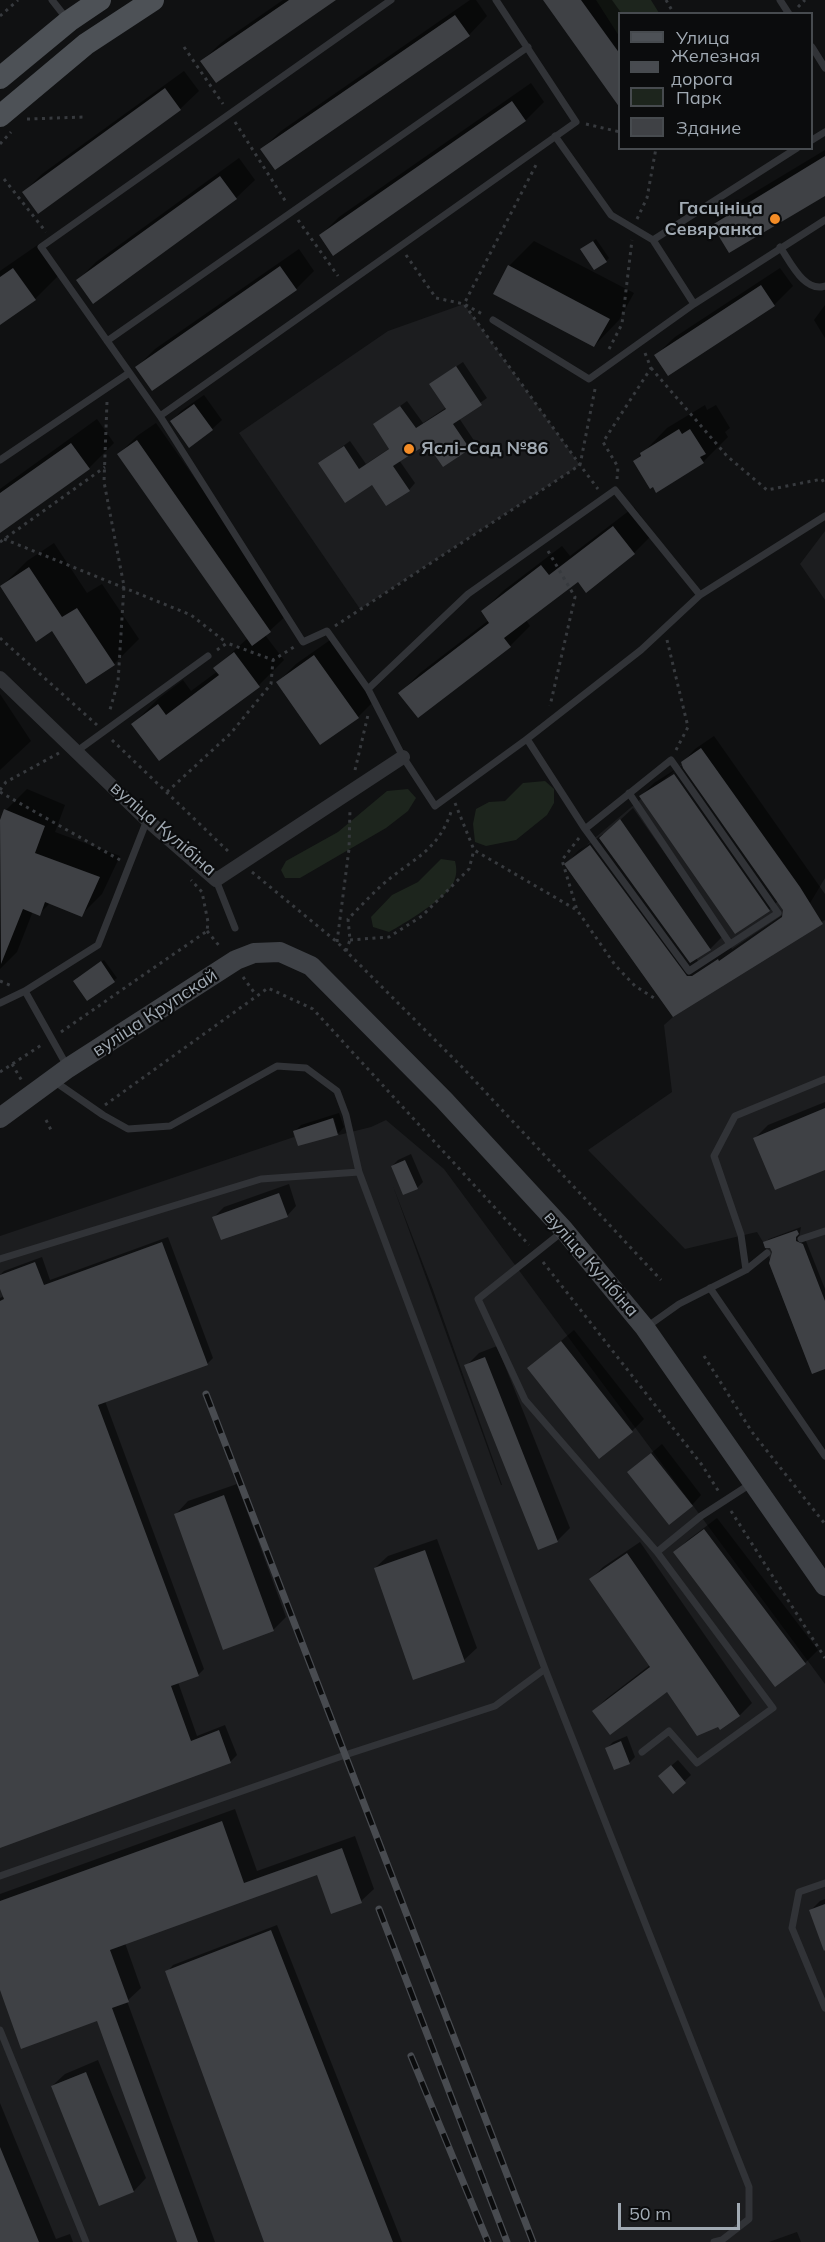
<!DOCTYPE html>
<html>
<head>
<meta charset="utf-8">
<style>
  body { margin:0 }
  #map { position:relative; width:825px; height:2242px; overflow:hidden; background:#101112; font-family:Mulish,sans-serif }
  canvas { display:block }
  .legend { position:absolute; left:618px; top:12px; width:195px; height:138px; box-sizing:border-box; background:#0b0c0d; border:2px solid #474b4f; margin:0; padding:8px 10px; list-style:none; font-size:18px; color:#a1aab3 }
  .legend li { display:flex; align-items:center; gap:12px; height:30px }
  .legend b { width:30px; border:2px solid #474b4f }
  .scale { position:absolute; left:618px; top:2203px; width:122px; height:27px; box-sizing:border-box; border:3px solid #a1aab3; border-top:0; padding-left:8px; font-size:18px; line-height:21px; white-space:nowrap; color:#a1aab3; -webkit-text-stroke:4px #0b0c0d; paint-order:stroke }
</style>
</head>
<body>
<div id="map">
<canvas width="825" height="2242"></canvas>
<ul class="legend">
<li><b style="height:8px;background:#4d5156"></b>Улица</li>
<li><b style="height:8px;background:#484b50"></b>Железная дорога</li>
<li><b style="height:16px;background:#1d251d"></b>Парк</li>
<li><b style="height:16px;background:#3f4145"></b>Здание</li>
</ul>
<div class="scale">50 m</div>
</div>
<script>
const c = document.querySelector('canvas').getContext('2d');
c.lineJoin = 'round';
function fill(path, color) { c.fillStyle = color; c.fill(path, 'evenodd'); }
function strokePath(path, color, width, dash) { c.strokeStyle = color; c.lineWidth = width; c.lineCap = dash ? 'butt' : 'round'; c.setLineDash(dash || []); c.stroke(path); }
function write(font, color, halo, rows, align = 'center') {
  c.font = font + ' Mulish,sans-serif'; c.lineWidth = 4.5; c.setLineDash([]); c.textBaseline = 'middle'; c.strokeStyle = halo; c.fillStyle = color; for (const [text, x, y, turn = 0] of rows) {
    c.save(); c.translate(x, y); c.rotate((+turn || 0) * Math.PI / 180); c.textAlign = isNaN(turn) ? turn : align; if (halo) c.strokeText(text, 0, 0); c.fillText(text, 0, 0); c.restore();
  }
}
fill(new Path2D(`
  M464,304L580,465L360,609L239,433L388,331Z
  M825,531V600L800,564Z
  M701,748L810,903L825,878V1369L812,1373L769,1263L771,1262L763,1242L757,1232L685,1249L588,1150L672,1092L664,1025L673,1017L564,864Z
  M334,1118L339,1135L371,1127L386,1120L444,1169L825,1684V2242H801L797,2232L769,2242H0V1236L294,1137L293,1131ZM393,1186L433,1290L502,1485H501Z`), '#1c1d1f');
fill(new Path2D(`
  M596,0H651L659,13L620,14L619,36Z
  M545,781L554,789V803L547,815L516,840L486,846L475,842L473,824L476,809L489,802L505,801L523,783Z
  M408,789L416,798L408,811L386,828L300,878H285L281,870L286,861L338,832L387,791Z
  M441,859L455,861C457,869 457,875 453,884C446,898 404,924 389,932L373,927L371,917L392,895L418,882Z`), '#1d251d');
fill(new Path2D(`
  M283,0H334L202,61L221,43Z
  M470,0H476L487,16L469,35L262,149L281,131Z
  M545,0H612L622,14H620V105Z
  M184,71L199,91L180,109L24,192L42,174Z
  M531,83L544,102L526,120L333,254L321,235L339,217Z
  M825,150V194L714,225L732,206Z
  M239,158L255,180L236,198L78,280L96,262Z
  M596,239L609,258L606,261L585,247Z
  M534,241L634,293L619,320L594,346L509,266Z
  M39,244L60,274L35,299L0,324V271Z
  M299,249L314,271L296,289L137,367L155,349Z
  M780,268L793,286L774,305L656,355L675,337Z
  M825,305V338L814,320Z
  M463,362L487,398L459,418L475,442L469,448L427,441L399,460L415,483L409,490L372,483L320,463L350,441L366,464L390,448L374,425L407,401L423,423L447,407L437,379Z
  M204,395L222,420L212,429L172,421L181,411Z
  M705,405L707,410L716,405L730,428L725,432L728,437L703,462L635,461L667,428Z
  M97,419L114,443L89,468L0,531V489Z
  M156,423L289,613L265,635L284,660L259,685L160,759L133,724L158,699L183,680L191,691L218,671L215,668L248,638L119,454L137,436Z
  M634,507L654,533L634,553L578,580L526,620L530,626L510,646L418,716L400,693L420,673L489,620L483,611L503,591L562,546L570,556Z
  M54,543L87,593L102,584L139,639L114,664L52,629L2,586L27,561Z
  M333,638L376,699L358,717L278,682L296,664Z
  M0,694L31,741L0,770Z
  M714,736L825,894V920L674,1015L566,864L578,851L603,834L604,835L633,808L723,936L710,949L696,958L700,964L731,947L732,949L784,914V909L778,901L769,910L641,796L654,783L684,764L683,762L695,749Z
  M27,789L65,805L55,832L120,856L102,894L81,915L51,902L39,914L33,911L17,952L0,969V824L6,810Z
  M104,960L117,978L88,999L77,978Z
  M825,1102V1168L755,1138L768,1125Z
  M339,1113L344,1127L338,1134L299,1145L295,1131L301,1125Z
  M411,1154L423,1182L417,1188L392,1166L398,1160Z
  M289,1184L296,1206L287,1216L214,1217L224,1207Z
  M801,1227L799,1238L806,1241L825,1289V1367L774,1251L765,1243L769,1239Z
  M168,1237L213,1358L207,1364L105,1401L204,1669L198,1675L178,1682L197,1736L225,1725L237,1755L230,1762L0,1846V1298L4,1296L0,1284V1275L4,1271L42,1257L50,1280Z
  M574,1330L644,1419L632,1431L529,1368Z
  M497,1346L570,1528L557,1541L466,1366L479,1353Z
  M662,1444L701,1495L692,1505L629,1472Z
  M237,1484L286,1617L273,1630L176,1514L188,1501Z
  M717,1518L818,1650L805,1663L675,1552L688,1540Z
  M437,1539L477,1648L464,1660L375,1568L388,1556Z
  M640,1542L752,1703L740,1715L667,1690L594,1711L606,1699L650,1665L591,1579L603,1567Z
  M627,1736L635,1757L629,1763L607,1748L613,1742Z
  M678,1760L691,1775L673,1792L666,1770Z
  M235,1809L257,1871L355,1836L374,1889L361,1901L318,1873L125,1943L141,1988L127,2001L215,2242H179L98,2019L0,1986V1894Z
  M825,1899V1950L810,1911L820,1901Z
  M277,1925L402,2242H265L167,1972L173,1965Z
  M98,2060L146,2178L134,2191L100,2204L52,2086L65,2074Z
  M0,2103L56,2239L70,2234L73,2242H0Z`), '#0007');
fill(new Path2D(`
  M289,0H336L216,83L200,61Z
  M543,0H581L620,54V108Z
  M455,15L470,36L275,170L260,149Z
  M165,88L181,110L38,214L22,192Z
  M512,101L526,121L333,256L319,235Z
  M825,156V196L729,253L712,225Z
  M220,176L237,199L93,304L76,280Z
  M593,241L607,262L594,270L580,249Z
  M508,265L610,319L594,347L493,294Z
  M280,266L297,290L152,391L135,367Z
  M13,268L36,300L0,325V277Z
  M761,285L775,306L668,376L654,355Z
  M456,366L482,405L453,424L470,449L443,467L427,444L393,466L410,491L386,506L372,485L345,503L318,463L344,446L359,469L389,449L373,424L400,406L416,428L446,409L429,384Z
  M194,404L213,430L189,448L170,421Z
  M679,429L682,434L690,429L706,454L700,457L704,463L656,493L653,487L650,489L633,461L641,456L640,453Z
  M137,440L271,632L252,646L117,454Z
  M71,443L90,469L0,533V493Z
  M613,526L635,554L586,593L578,582L504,638L511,647L418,718L398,693L489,623L481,611L541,565L549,575Z
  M29,567L62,617L77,608L115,665L86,684L52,631L36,642L0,586Z
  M234,652L260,687L159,761L131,724L158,704L166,715L219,675L213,668Z
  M314,655L359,718L320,745L276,682Z
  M701,748L800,887L823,924L673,1017L564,864L590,845L687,976H692L718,959L719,961L782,917L783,910L683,768L681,762Z
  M674,774L770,911L735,934L639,796Z
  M4,809L45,826L35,853L100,877L82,917L45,902L40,916L23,909L1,964L0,820Z
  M620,819L711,950L690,963L599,838Z
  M101,961L115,982L87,1001L73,981Z
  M825,1108V1170L775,1190L753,1138Z
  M333,1118L338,1135L298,1146L293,1131Z
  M405,1160L418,1189L403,1195L391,1166Z
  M279,1193L288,1217L221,1240L212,1217Z
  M797,1230L799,1234L796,1237V1241L803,1244L825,1301V1369L812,1374L769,1263L772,1252L770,1248H765L763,1242Z
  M162,1242L208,1365L98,1405L199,1676L171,1686L191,1741L219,1730L231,1763L0,1848V1301L4,1299L0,1289V1275L35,1262L44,1285Z
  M561,1341L633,1432L599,1459L527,1368Z
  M485,1357L558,1542L538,1550L464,1365Z
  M651,1453L693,1506L669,1525L627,1472Z
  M224,1495L274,1631L223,1650L174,1514Z
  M704,1529L806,1664L775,1687L673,1552Z
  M425,1550L465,1662L413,1680L374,1568Z
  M627,1553L740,1716L720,1730L718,1727L697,1736L667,1692L610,1735L592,1711L650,1667L589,1579Z
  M621,1741L630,1764L614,1770L605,1748Z
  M671,1765L686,1783L673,1794L658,1776Z
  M222,1821L244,1883L342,1848L362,1903L331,1914L317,1875L110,1950L129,2002L112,2008L198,2242H177L97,2021L21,2049L0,1990V1901Z
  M825,1904V1950L824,1951L809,1910Z
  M271,1930L393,2242H264L165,1971Z
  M86,2072L134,2192L99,2206L51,2086Z
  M0,2147L39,2242H0Z`), '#3f4145');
strokePath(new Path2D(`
  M666,0L674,14
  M798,7L805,0
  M0,16L18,0
  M184,47L223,104
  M27,119L85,117
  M235,122L286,202
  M586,124L620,132
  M0,144L11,132
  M4,179L46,232
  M637,219L647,198L656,148
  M298,220L338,276
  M406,255L436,298L464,304L484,315
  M609,349L622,324L632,240
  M651,368L727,456L767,490L822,479L825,485
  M595,389L580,465L598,489
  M107,402L104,482L124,586L118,682L109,713
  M617,479L618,467L603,442L651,368L645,353
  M4,539L191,615L227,643
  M0,542L105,467
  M548,551L575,597L550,706
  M335,626L580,465L464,304L537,163
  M0,638L97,725
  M667,640L688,727L676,750
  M217,650L227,643L273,660L294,647
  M112,740L231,854
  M355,770L368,715
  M0,790L6,782L59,753
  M0,792L120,860
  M167,792L231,733L271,684L273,660
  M455,803L474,850L575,909
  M579,838L562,860L577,910L615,965L635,986L654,998
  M252,872L337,942L462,1067L661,1280
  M207,931L221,948
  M350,940L389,937L422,916L469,869L474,850
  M337,942L349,849L350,809
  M346,951L350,940L348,919C359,908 370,896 381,886C412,858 438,853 452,809
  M243,977L256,995
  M0,981L12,986
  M61,1032L207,931L208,922L202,892L191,880
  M12,1064L22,1081
  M0,1072L43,1044
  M105,1105L268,988L313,1009L529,1245
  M46,1120L51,1130
  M543,1262L702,1465L719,1492
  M704,1356L752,1432L825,1524
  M731,1511L825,1658`), '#373a3e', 3, [3, 4.5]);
strokePath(new Path2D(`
  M52,0L67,19
  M391,0L41,247L160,416L303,642L327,631L368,689L403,757L435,806L527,739L641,650L700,595L825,516
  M780,0L789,14
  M812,47L825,68
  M555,136L611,215L653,240L694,304
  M812,140L825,132
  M653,240L797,148
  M780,247C790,261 804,293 825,286
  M493,320L589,379L694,304L825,220
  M107,341L528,47
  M160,416L576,122L496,0
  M0,460L129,373
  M368,689L468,594L615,490L700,595
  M527,739L585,829L689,971L778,913L671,760L585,829
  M77,751L208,656
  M629,793L730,944
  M216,880L235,928
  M0,1003L25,991
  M67,1066L25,991L98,945L147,820
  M359,1172L545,1669L749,2187V2219L722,2240L714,2242
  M562,1232L478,1299L525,1400L657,1552L701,1516L752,1483
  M801,1239L825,1231
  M0,1259L261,1179L359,1172L346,1115L337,1091L306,1068L277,1066L170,1126L128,1129L103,1115L54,1081
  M746,1270L741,1235L714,1156L735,1116L825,1079
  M710,1288L825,1456
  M648,1326L679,1304L746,1270L767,1253
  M642,1752L669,1731L697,1763L773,1708L657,1552
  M0,1876L345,1755L495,1706L545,1669
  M825,1883L799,1892L792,1928L825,2008
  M0,2030L86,2242`), '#313337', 7);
strokePath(new Path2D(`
  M0,678L147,820L216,880L403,757`), '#313337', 14);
strokePath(new Path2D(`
  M0,1118L68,1068L236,960L254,953L280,952L311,966L444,1100L564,1230L645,1328L825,1586`), '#3f4247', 20);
strokePath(new Path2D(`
  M0,78L69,21L100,0
  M0,116L86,44L153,0`), '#4d5156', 22);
const rail = new Path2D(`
  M206,1394L533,2242
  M379,1909L507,2242
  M411,2056L488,2242`);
strokePath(rail, '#484b50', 7);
strokePath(rail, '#0b0c0d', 4.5, [14]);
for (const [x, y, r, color] of [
  [775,219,6,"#f48c26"],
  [409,449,6,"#f48c26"]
]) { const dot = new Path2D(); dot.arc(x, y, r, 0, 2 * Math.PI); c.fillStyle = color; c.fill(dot); strokePath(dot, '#0b0c0d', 2); }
write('bold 18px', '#a1aab3', '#0b0c0d', [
  ["Гасцініца",763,209],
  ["Севяранка",763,230],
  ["Яслі-Сад №86",421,449,"left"]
], 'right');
write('18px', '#a1aab3', '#0b0c0d', [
  ["вуліца Кулібіна",163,829,41],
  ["вуліца Крупскай",155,1013,-33],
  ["вуліца Кулібіна",591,1264,49]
]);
</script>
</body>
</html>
